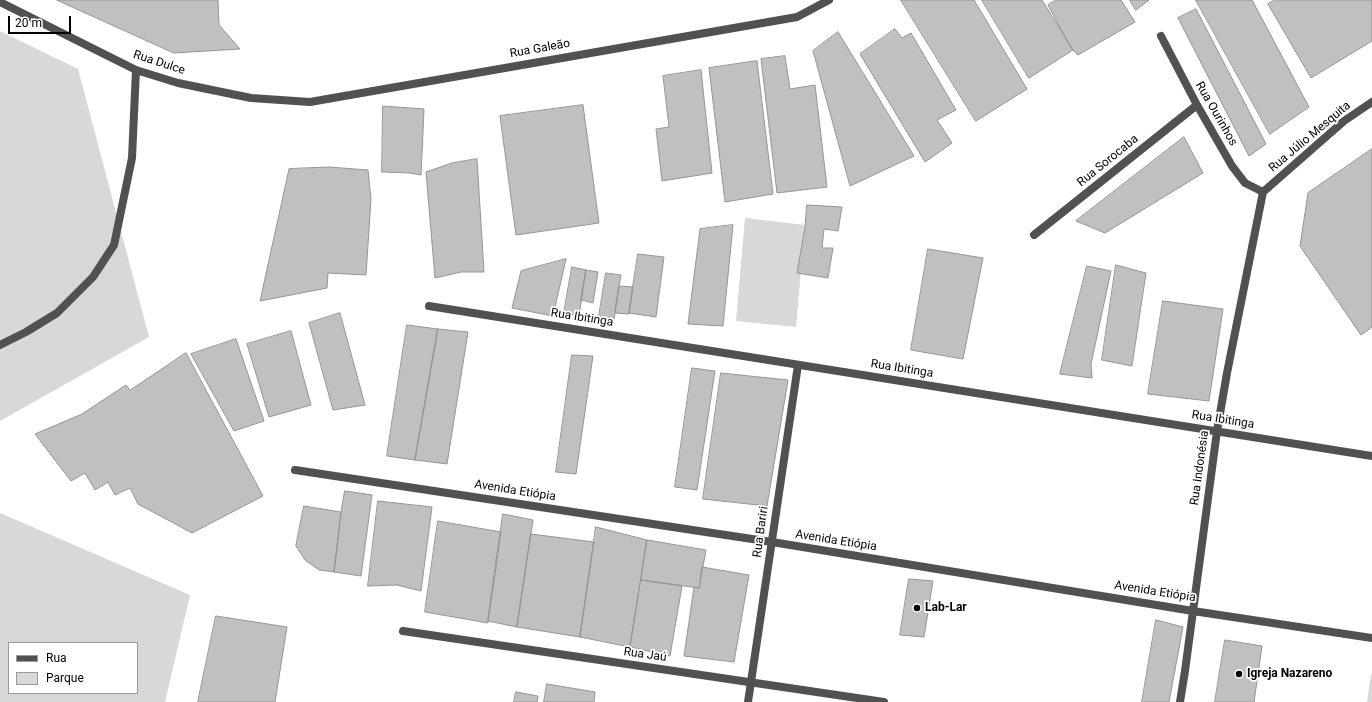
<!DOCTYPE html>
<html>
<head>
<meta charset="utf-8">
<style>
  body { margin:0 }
  #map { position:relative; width:1372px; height:702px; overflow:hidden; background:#fff; font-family:Roboto,sans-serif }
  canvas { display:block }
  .legend { position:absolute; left:8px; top:642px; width:130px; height:52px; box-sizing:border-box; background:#fff; border:1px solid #999; margin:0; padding:5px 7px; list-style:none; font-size:12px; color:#000 }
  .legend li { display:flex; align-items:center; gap:8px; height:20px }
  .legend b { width:20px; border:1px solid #999 }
  .scale { position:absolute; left:8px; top:16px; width:63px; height:18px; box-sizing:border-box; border:2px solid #000; border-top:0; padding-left:5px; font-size:12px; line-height:14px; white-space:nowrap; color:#000; -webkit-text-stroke:3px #fff; paint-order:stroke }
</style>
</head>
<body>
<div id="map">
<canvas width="1372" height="702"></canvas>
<ul class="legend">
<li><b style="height:5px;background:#515151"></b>Rua</li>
<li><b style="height:11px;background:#d8d8d8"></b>Parque</li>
</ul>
<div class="scale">20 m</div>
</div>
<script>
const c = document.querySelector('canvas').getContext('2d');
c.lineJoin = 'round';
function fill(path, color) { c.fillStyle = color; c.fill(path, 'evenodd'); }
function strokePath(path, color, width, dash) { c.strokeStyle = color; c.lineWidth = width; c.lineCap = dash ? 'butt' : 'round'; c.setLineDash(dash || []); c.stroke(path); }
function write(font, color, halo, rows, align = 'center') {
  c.font = font + ' Roboto,sans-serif'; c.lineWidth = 3.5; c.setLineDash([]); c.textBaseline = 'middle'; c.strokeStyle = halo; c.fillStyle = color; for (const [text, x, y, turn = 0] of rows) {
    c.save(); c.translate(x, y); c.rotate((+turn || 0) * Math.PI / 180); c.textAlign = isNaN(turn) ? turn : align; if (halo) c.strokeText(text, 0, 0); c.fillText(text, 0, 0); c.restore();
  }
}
fill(new Path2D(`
  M0,31L78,69L149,337L0,421Z
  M745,218L805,225L796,327L736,321Z
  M0,513L190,595L165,702H0ZM9,643H137V693H9Z
  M1371,674H1372V702H1367Z`), '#d8d8d8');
const building = new Path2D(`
  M57,0H218L219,25L240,49L174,53Z
  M901,0H974L1027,89L976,121Z
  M982,0H1042L1073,50L1029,78Z
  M1056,0H1121L1135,22L1078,55L1071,48L1048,5Z
  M1130,0H1149L1136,10Z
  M1196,0H1252L1309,107L1270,134Z
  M1275,0H1372V41L1311,78L1268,4Z
  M1196,9L1266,144L1249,156L1178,18Z
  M895,29L902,38L911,33L956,110L937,120L952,143L925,162L860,54Z
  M838,32L914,156L850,186L813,51Z
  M785,56L790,89L815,85L827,187L777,193L761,59Z
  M757,61L773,194L725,202L709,68Z
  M701,70L712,173L662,181L656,129L669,127L663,76Z
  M583,105L599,223L516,235L500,116Z
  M383,106L424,109L421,175L410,173L382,172Z
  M1184,137L1203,173L1105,233L1076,221Z
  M1372,149V327L1361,335L1300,246L1308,193Z
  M477,159L484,272H461L435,278L426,172L452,163Z
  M329,167L368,170L371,199L366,275L328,273L327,288L260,301L289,169Z
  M807,205L842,207L838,231L824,229L822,248H833L828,278L797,273L805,227Z
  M733,225L723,326L688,324L700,229Z
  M928,249L983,258L963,359L911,350Z
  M638,254L664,257L656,317L629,313Z
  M566,259L553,316L512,308L521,271Z
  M1116,265L1146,273L1132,366L1102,360Z
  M1087,266L1111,271L1091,364L1092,378L1060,374Z
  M572,267L586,270L579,316L564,313Z
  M586,270L598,272L593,303L581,300Z
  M606,273L621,275L614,319L599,316Z
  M619,286L633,287L629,314L615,313Z
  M1163,301L1223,309L1209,401L1148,394Z
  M340,313L365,405L333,410L309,323Z
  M407,325L438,329L415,460L387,456Z
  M438,329L468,332L447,464L415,460Z
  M291,331L311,405L269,417L247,344Z
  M236,339L264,421L234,431L191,354Z
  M186,353L263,496L192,533L138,504L130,488L115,495L108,482L95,490L85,473L71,481L35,434L82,414L126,385L130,390Z
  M572,355L593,356L576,474L556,472Z
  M692,368L715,371L697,490L675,487Z
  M721,373L788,380L767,506L703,499Z
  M345,491L372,495L361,576L334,572L341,512Z
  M378,501L432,507L421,591L397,585L368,586Z
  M304,506L341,512L334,572L319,570L305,560L296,546Z
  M503,514L533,520L517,627L488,621Z
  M438,521L501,532L488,623L425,612Z
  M596,527L647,540L630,647L580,637Z
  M531,534L594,542L580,637L517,627Z
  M647,540L706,550L699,588L641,580Z
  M702,567L749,575L734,662L684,656L694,587L699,588Z
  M909,579L933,581L924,637L900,635Z
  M641,580L682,586L670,656L630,647Z
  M216,616L287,627L275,702H198Z
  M1156,620L1183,627L1169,702H1142Z
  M1225,640L1262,646L1254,702H1215Z
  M547,684L595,692L594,702H544Z
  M516,692L538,696L537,702H514Z`);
fill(building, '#c0c0c0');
strokePath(building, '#959595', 1);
strokePath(new Path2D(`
  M1161,36L1197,105L1232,166L1245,183L1263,192
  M1034,235L1197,105`), '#515151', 8);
strokePath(new Path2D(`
  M0,2L136,70L178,83L251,98L310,102L797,17L829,0
  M429,306L1372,456
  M0,345L26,332L57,313L93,277L114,245L132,158L136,70
  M295,470L772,542L1193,611L1372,638
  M403,631L884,702
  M748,702L798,365
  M1180,702L1185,671L1217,431L1227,373L1263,192L1344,121L1372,102`), '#515151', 8);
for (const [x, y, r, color] of [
  [917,608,4,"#000"],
  [1239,674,4,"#000"]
]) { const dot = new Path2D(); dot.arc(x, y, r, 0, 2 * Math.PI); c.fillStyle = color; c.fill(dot); strokePath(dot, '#fff', 1.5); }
write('12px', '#000', '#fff', [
  ["Rua Galeão",540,49,-10],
  ["Rua Dulce",159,63,18],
  ["Rua Ourinhos",1216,114,60],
  ["Rua Júlio Mesquita",1310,137,-40],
  ["Rua Sorocaba",1108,161,-39],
  ["Rua Ibitinga",582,318,9],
  ["Rua Ibitinga",902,369,9],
  ["Rua Ibitinga",1223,420,9],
  ["Rua Indonésia",1200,468,-82],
  ["Avenida Etiópia",515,491,9],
  ["Rua Bariri",761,532,-82],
  ["Avenida Etiópia",836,541,9],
  ["Avenida Etiópia",1155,592,9],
  ["Rua Jaú",645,655,8]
]);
write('bold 12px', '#000', '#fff', [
  ["Lab-Lar",925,608],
  ["Igreja Nazareno",1247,674]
], 'left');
</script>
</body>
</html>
